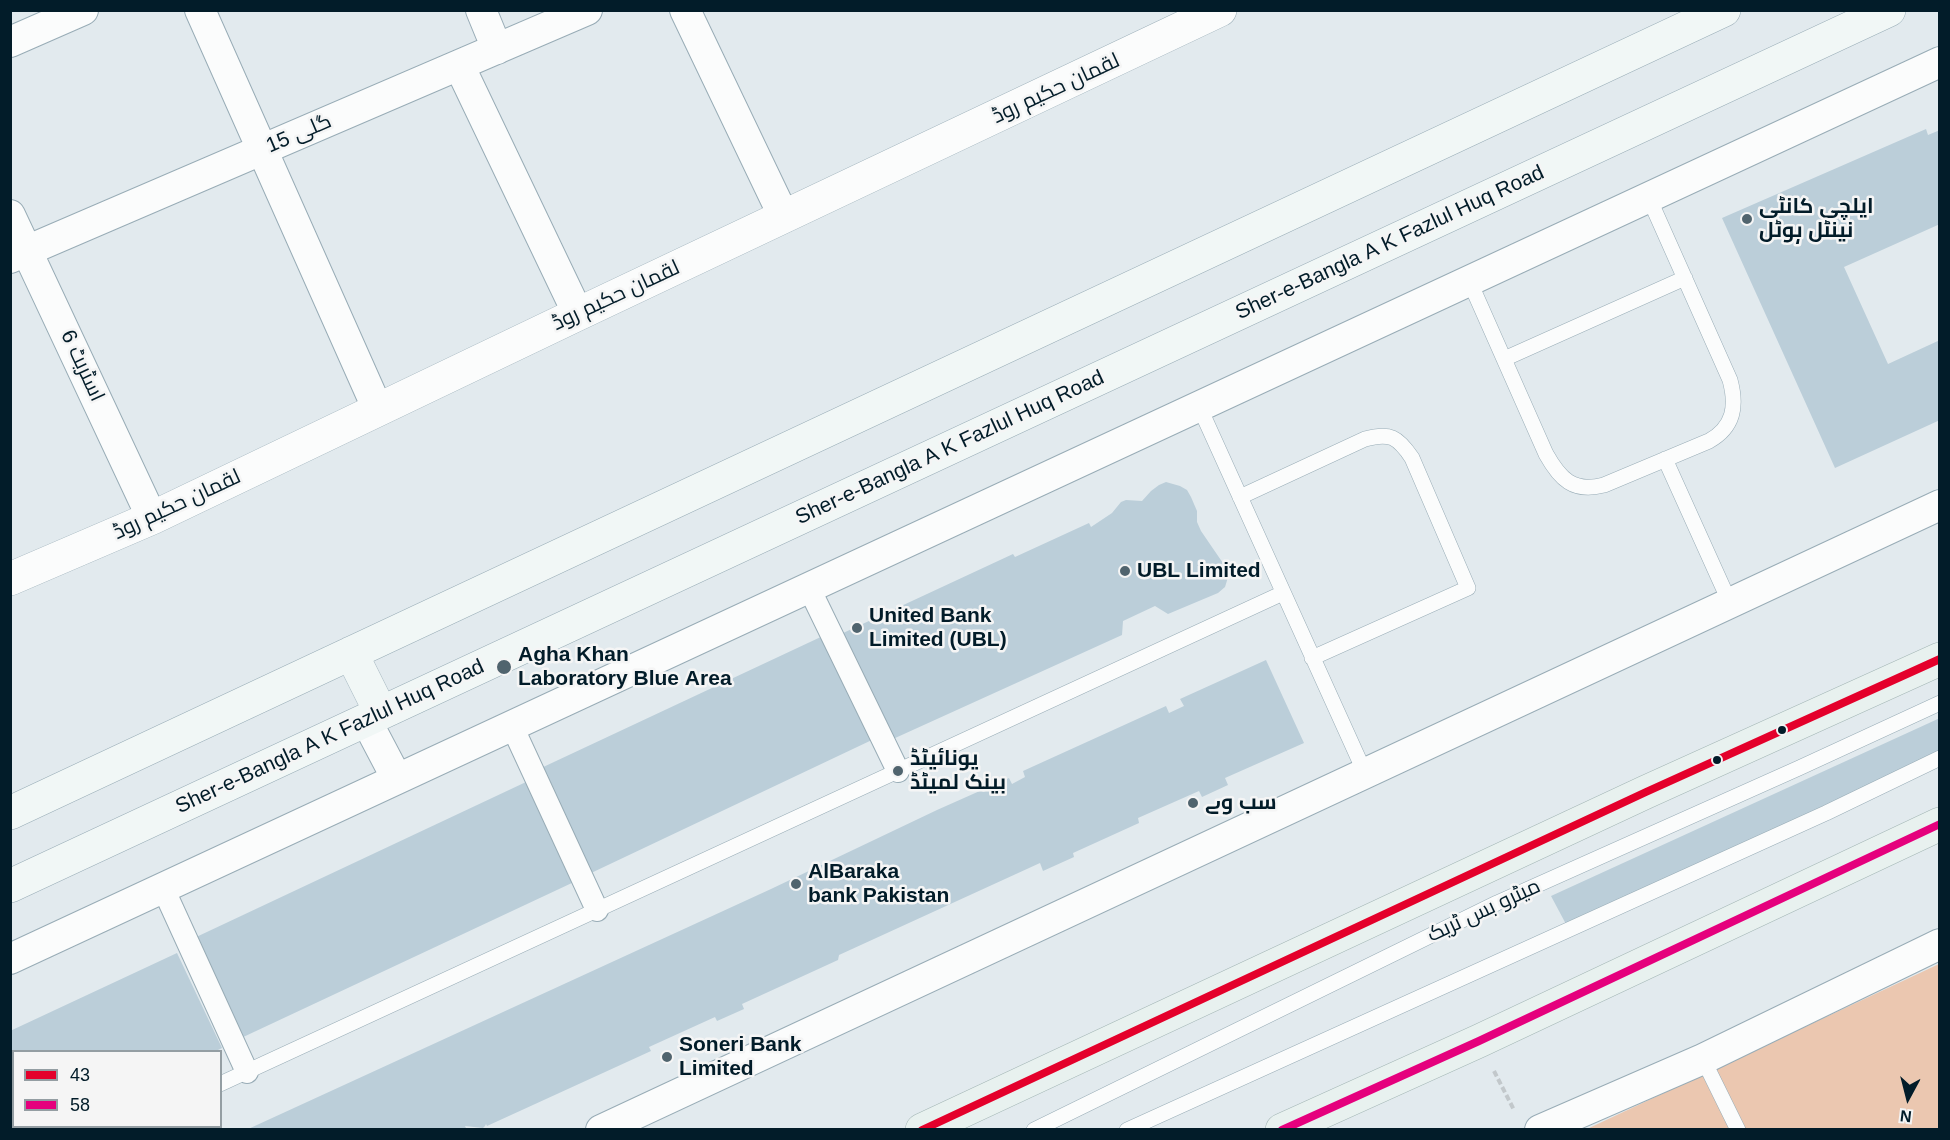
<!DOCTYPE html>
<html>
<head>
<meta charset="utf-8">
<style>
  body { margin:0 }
  #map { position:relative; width:1950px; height:1140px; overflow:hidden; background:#e2eaee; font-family:Arial,sans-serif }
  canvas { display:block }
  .frame { position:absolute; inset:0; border:12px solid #021c29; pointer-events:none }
  .legend { position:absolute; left:12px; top:1050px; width:210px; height:78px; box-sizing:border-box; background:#f5f5f5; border:2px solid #949ea3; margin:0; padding:8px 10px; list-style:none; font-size:18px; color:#021c29 }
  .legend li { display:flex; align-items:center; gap:12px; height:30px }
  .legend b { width:30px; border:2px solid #949ea3 }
  .north { position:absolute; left:1878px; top:1068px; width:60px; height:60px; -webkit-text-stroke:4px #f5f5f5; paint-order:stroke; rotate:187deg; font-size:16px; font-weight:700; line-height:24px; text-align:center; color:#021c29 }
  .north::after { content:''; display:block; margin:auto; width:21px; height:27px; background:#021c29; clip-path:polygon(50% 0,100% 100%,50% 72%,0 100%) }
</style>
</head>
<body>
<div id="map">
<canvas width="1950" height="1140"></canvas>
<div class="frame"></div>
<ul class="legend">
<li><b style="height:8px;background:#e4002b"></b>43</li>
<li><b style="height:8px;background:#e5007d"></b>58</li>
</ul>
<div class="north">N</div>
</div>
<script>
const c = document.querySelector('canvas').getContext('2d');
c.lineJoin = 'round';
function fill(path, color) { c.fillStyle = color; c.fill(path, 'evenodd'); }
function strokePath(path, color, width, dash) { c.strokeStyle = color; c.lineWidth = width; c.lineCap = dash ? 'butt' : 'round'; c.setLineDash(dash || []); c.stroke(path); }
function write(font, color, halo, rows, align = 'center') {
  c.font = font + ' Arial,Cairo,sans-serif'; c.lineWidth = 5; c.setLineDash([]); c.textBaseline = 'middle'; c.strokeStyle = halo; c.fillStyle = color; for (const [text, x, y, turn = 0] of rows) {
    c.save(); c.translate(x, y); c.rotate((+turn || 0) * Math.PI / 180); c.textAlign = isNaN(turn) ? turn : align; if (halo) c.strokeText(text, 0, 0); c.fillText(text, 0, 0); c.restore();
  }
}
fill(new Path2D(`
  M1939,964V1129H1587Z`), '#ebc7b0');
fill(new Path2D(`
  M1926,129L1928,135L1940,130V224L1844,267L1888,364L1940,340V420L1835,468L1722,218Z
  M1166,482L1180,486L1187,490L1191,497L1197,511V522L1201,531L1227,569L1229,574L1225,587L1218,593L1168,614L1155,606L1123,621L1122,635L893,739L841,634L1013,554L1015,557L1089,523L1091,527L1112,513L1121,502L1126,500L1142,501L1151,491L1159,485Z
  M825,635L874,739L589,874L539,769Z
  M1266,660L1304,743L1225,778L1228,785L1202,797L1199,791L1138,818L1139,823L1073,853L1074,857L1043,871L1040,863L839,955L838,960L742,1004L744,1009L717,1021L715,1017L649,1047L651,1051L487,1126L486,1124L485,1126L483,1128L465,1126L467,1130H246L771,889L937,810L1009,778L1012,784L1025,777L1023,771L1166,706L1169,713L1184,706L1180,699Z
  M1940,718V752L1567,926L1551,896Z
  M526,782L574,882L239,1039L192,939Z
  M177,953L222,1048L214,1052H14V1126H57L50,1130H10V1031Z`), '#bbced9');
const service = new Path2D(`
  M1469,280L1546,454C1560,479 1573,493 1604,485L1709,441C1734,427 1737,406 1730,380L1649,198
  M1504,359L1685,278
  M1199,406L1365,773
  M1665,459L1730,603
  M1240,497L1365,439C1390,432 1398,437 1412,458L1468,588L1312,658
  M1703,1059L1738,1130
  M220,1084L1283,593
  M122,1130L129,1126
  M1034,1130L1497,903L1799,768L1940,703
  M1127,1130L1826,813L1940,758`);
const pedestrian = new Path2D(`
  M809,588L898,771
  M512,726L597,910
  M163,888L247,1072`);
const minor = new Path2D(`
  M200,10L378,410
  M481,10L497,49
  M685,10L784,217
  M10,42L83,10
  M459,65L578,314
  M10,215L152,518
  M10,258L587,10
  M366,720L397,779
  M10,959L1940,62
  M601,1130L1940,505
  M1540,1130L1703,1059L1940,944`);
const tertiary = new Path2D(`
  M10,579L152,518L578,314L1220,10`);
const secondary = new Path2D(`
  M351,653L381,713
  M10,813L1724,10
  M10,886L1889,10`);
const primary = new Path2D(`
  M922,1130L1646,792L1940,659
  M1282,1130L1479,1041L1940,824`);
strokePath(service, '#98acb6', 16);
strokePath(pedestrian, '#98acb6', 24);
strokePath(minor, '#98acb6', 32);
strokePath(tertiary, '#98acb6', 34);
strokePath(secondary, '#98acb6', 34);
strokePath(primary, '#a2b5b4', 34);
strokePath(new Path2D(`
  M1494,1071L1514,1110`), '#c2c8cb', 4, [6, 3]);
strokePath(service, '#fbfcfc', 15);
strokePath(pedestrian, '#fbfcfc', 22);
strokePath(minor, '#fbfcfc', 30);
strokePath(tertiary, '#fbfcfc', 33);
strokePath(secondary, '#f1f7f6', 33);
strokePath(primary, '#e8f1ef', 33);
strokePath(new Path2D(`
  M922,1130L1646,792L1940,659`), '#e4002b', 8);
strokePath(new Path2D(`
  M1282,1130L1479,1041L1940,824`), '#e5007d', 8);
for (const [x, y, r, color] of [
  [1747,219,6,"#50646e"],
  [1125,571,6,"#50646e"],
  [857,628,6,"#50646e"],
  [504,667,8,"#50646e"],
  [1782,730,5,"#021c29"],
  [1717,760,5,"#021c29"],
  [898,771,6,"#50646e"],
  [1193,803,6,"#50646e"],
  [796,884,6,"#50646e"],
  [667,1057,6,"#50646e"]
]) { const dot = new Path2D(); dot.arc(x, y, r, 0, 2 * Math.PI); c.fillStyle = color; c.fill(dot); strokePath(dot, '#f5f5f5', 2); }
write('21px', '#021c29', '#f5f5f5', [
  ["لقمان حکیم روڈ",1056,89,-25],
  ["گلی 15",299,134,-23],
  ["Sher-e-Bangla A K Fazlul Huq Road",1390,243,-25],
  ["لقمان حکیم روڈ",616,296,-25],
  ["اسٹریٹ 6",82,366,65],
  ["Sher-e-Bangla A K Fazlul Huq Road",950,448,-25],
  ["لقمان حکیم روڈ",177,505,-25],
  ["Sher-e-Bangla A K Fazlul Huq Road",330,737,-25],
  ["میٹرو بس ٹریک",1484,911,-25]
]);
write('bold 21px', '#021c29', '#f5f5f5', [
  ["ایلچی کانٹی",1759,207],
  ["نینٹل ہوٹل",1759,231],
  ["UBL Limited",1137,571],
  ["United Bank",869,616],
  ["Limited (UBL)",869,640],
  ["Agha Khan",518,655],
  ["Laboratory Blue Area",518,679],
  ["یونائیٹڈ",910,759],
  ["بینک لمیٹڈ",910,783],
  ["سب وے",1205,803],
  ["AlBaraka",808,872],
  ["bank Pakistan",808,896],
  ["Soneri Bank",679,1045],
  ["Limited",679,1069]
], 'left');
</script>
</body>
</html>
